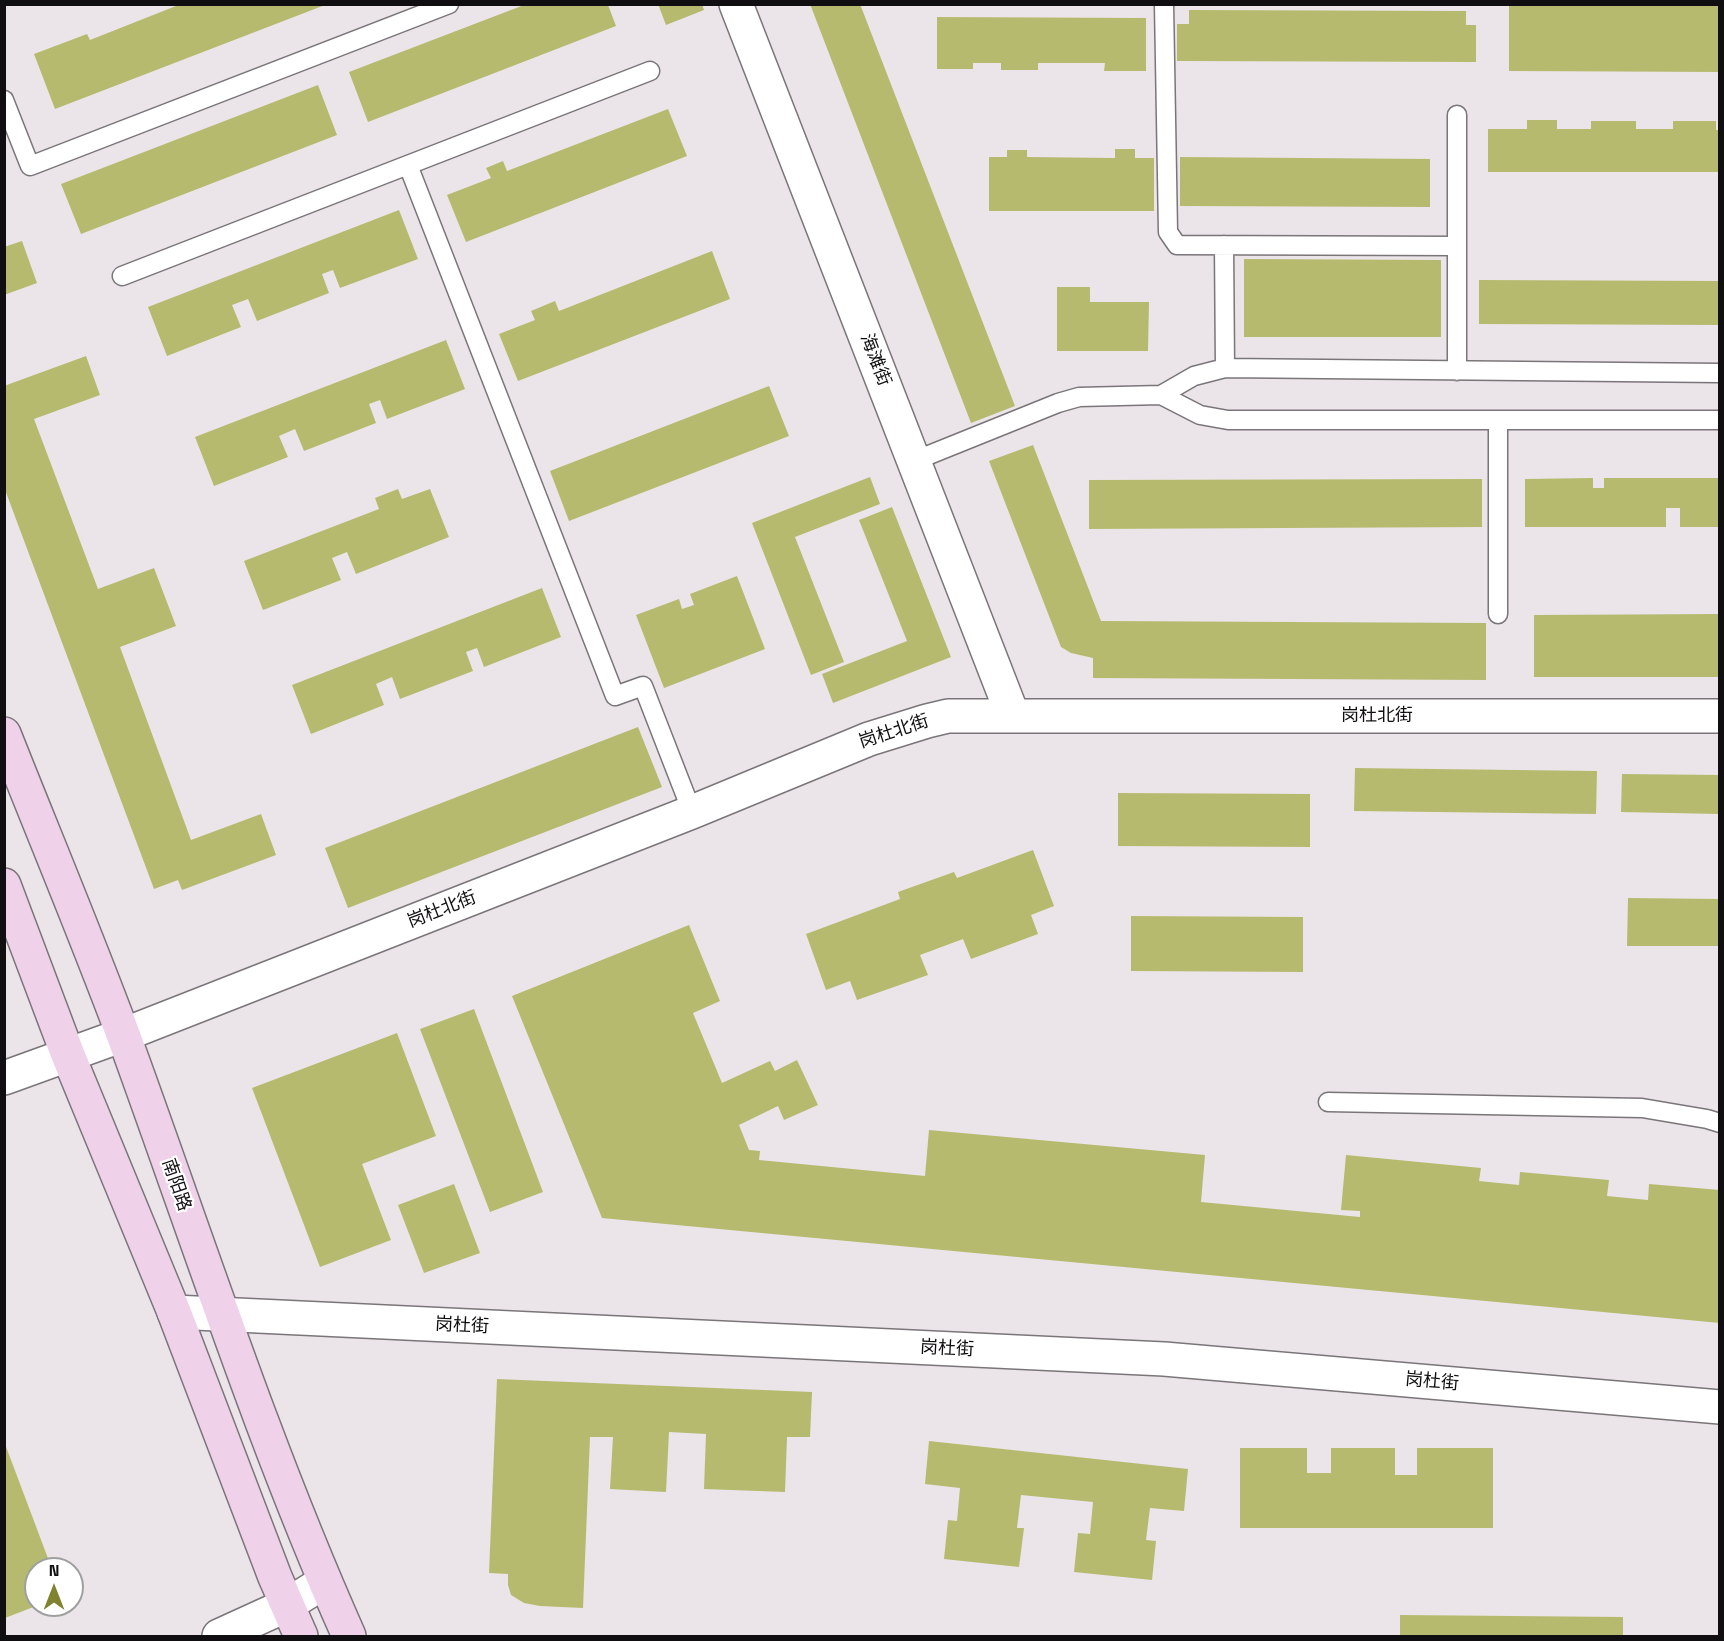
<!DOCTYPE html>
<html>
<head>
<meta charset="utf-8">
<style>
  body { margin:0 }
  #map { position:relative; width:1724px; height:1641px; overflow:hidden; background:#ebe5e9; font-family:"Space Grotesk",sans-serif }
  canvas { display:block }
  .frame { position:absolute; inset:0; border:6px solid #100e10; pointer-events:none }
  .north { position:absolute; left:24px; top:1557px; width:60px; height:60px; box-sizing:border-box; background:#fff; border:2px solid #9f9f9f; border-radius:50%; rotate:0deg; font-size:16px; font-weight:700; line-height:24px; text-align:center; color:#100e10 }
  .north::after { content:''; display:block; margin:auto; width:21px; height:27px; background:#80832d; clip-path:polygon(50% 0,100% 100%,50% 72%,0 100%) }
</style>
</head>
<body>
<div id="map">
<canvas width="1724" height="1641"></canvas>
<div class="frame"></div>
<div class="north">N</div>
</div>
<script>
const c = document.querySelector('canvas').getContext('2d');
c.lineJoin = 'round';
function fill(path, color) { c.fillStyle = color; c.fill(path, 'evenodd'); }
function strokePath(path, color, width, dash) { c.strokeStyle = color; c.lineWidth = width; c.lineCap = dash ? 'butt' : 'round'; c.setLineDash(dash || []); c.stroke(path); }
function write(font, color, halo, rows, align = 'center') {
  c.font = font + ' "Space Grotesk","Noto Sans SC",sans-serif'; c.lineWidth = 4.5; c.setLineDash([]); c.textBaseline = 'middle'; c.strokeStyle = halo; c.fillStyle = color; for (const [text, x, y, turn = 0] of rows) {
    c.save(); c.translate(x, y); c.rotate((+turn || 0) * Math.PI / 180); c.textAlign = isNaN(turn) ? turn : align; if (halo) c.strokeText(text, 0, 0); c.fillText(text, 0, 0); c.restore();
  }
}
fill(new Path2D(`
  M181,4L325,5L55,109L34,54L87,34L90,40Z
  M658,4H702L704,10L666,25Z
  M810,4H860L1015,406L971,423Z
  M1509,4H1720V72L1509,71Z
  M524,5H608L616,26L368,122L349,72Z
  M1189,10L1466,11V25H1476V62L1177,61V24H1189Z
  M937,17L1146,18V71H1104L1105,63H1038V70H1001V63H973V69H937Z
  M318,85L337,135L81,234L61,184Z
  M668,109L687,156L466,242L447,195L491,178L486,168L503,161L507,171Z
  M1527,120H1557V129H1591V121H1636V129H1673V121H1716V130H1720V172H1488V129H1527Z
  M1115,149H1135V158H1154V211H989V157H1007V150H1027V157L1115,158Z
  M1180,157L1430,159V207L1180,206Z
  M399,210L418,259L340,288L333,270L322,274L329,293L257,321L248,299L232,305L241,327L167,356L148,307Z
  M22,241L37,283L4,295V247Z
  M712,251L730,299L518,381L499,334L535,320L531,311L555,301L559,311Z
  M1244,259L1441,260V337H1244Z
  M1479,280L1720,281V325L1479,324Z
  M1057,287H1090V302H1149L1148,351H1057Z
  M446,340L465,389L387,419L380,400L369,404L376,423L304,451L295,429L279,436L288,457L214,486L195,437Z
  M86,356L100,395L34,419L98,589L154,568L176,626L120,647L191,840L261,814L276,855L182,890L178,880L154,889L4,487V386Z
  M769,386L789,436L569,521L550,471Z
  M1033,445L1101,621L1486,623V680L1093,678V658L1071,653L1061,647L989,461Z
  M870,477L880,504L795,537L844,662L811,675L752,523Z
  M1593,478V488H1604V478H1720V527H1680V508H1666V527H1525V479Z
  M1482,479V527L1089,529V480Z
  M398,489L402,499L430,489L449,537L356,574L347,552L332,558L341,580L263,610L244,561L379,509L375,498Z
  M892,507L951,657L833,703L822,674L907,641L859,520Z
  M737,576L765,649L664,688L636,615L679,599L682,609L694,605L690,594Z
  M542,588L561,637L484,667L477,648L466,652L473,671L400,699L392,677L376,684L384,705L311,734L292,685Z
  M1720,614V677H1534V615Z
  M638,727L662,787L348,908L325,848Z
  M1355,768L1597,771L1596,814L1354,811Z
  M1622,774L1720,775V814L1621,812Z
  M1118,793L1310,794V847L1118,846Z
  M1033,850L1054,906L1031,915L1038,934L971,959L963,939L920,955L928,975L857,1000L850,981L826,990L806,934L900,899L898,892L954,872L957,878Z
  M1628,898L1720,899V946H1627Z
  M1131,916L1303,917V972L1131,971Z
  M689,925L720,1001L693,1013L722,1083L770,1061L775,1071L797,1060L818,1105L784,1120L778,1106L739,1125L749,1150L760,1151L759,1160L925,1176L929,1130L1205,1155L1201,1202L1360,1217V1211L1341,1210L1346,1155L1481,1168L1479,1181L1519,1185L1520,1172L1609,1180L1607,1196L1648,1200L1649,1184L1720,1190V1323L602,1218L512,996Z
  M474,1009L543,1192L490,1212L420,1029Z
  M397,1033L436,1136L362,1164L391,1240L320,1267L252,1088Z
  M454,1184L480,1253L424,1273L398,1205Z
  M497,1379L812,1392L810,1437H787L785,1492L704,1489L706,1434L669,1432L666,1492L610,1489L613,1437H590L583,1608L540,1606L524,1603L511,1595L508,1585V1574L489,1573Z
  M929,1441L1188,1469L1184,1511L1150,1508L1146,1540L1156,1541L1152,1580L1074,1572L1078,1533L1090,1534L1093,1502L1021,1495L1017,1528H1024L1019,1567L944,1559L948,1520L957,1521L960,1488L925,1484Z
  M5,1444L52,1569H36V1606L5,1618Z
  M1240,1448H1307V1473H1331V1448H1395V1475H1417V1448H1493V1528H1240Z
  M1400,1615L1623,1617V1636H1400Z`), '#b6ba6e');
const lane = new Path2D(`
  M1164,4L1168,232L1177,245L1457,246
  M4,100L30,166L449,4
  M1457,115V371
  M408,165L615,696L643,686L692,812
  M1224,245L1225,368
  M122,276L650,71
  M1161,395L1194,376L1225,368L1720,373
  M1498,420V614
  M914,461L1058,403L1079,397L1161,395L1200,415L1228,420H1720
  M1328,1102L1642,1108L1707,1119L1720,1123`);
const street = new Path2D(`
  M736,4L1013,716
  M4,1078L123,1035L692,812L869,739L927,721L948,716H1720
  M174,1312L1164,1359L1720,1407
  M219,1636L287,1605L324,1582`);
const secondary = new Path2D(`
  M4,734C44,835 86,935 124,1037C197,1237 262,1441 349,1636
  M4,885L68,1055L174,1312L275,1577L301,1636`);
strokePath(lane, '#7a7579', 21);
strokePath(street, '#7a7579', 36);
strokePath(secondary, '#7a7579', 36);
strokePath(lane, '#fff', 18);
strokePath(street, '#fff', 33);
strokePath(secondary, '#efd1ea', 33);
write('18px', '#100e10', '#fff', [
  ["海滩街",875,360,69],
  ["岗杜北街",1377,716],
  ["岗杜北街",894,732,-18],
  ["岗杜北街",442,910,-21],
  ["南阳路",176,1185,71],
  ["岗杜街",462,1326,3],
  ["岗杜街",947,1349,3],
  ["岗杜街",1432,1382,5]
]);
</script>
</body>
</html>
